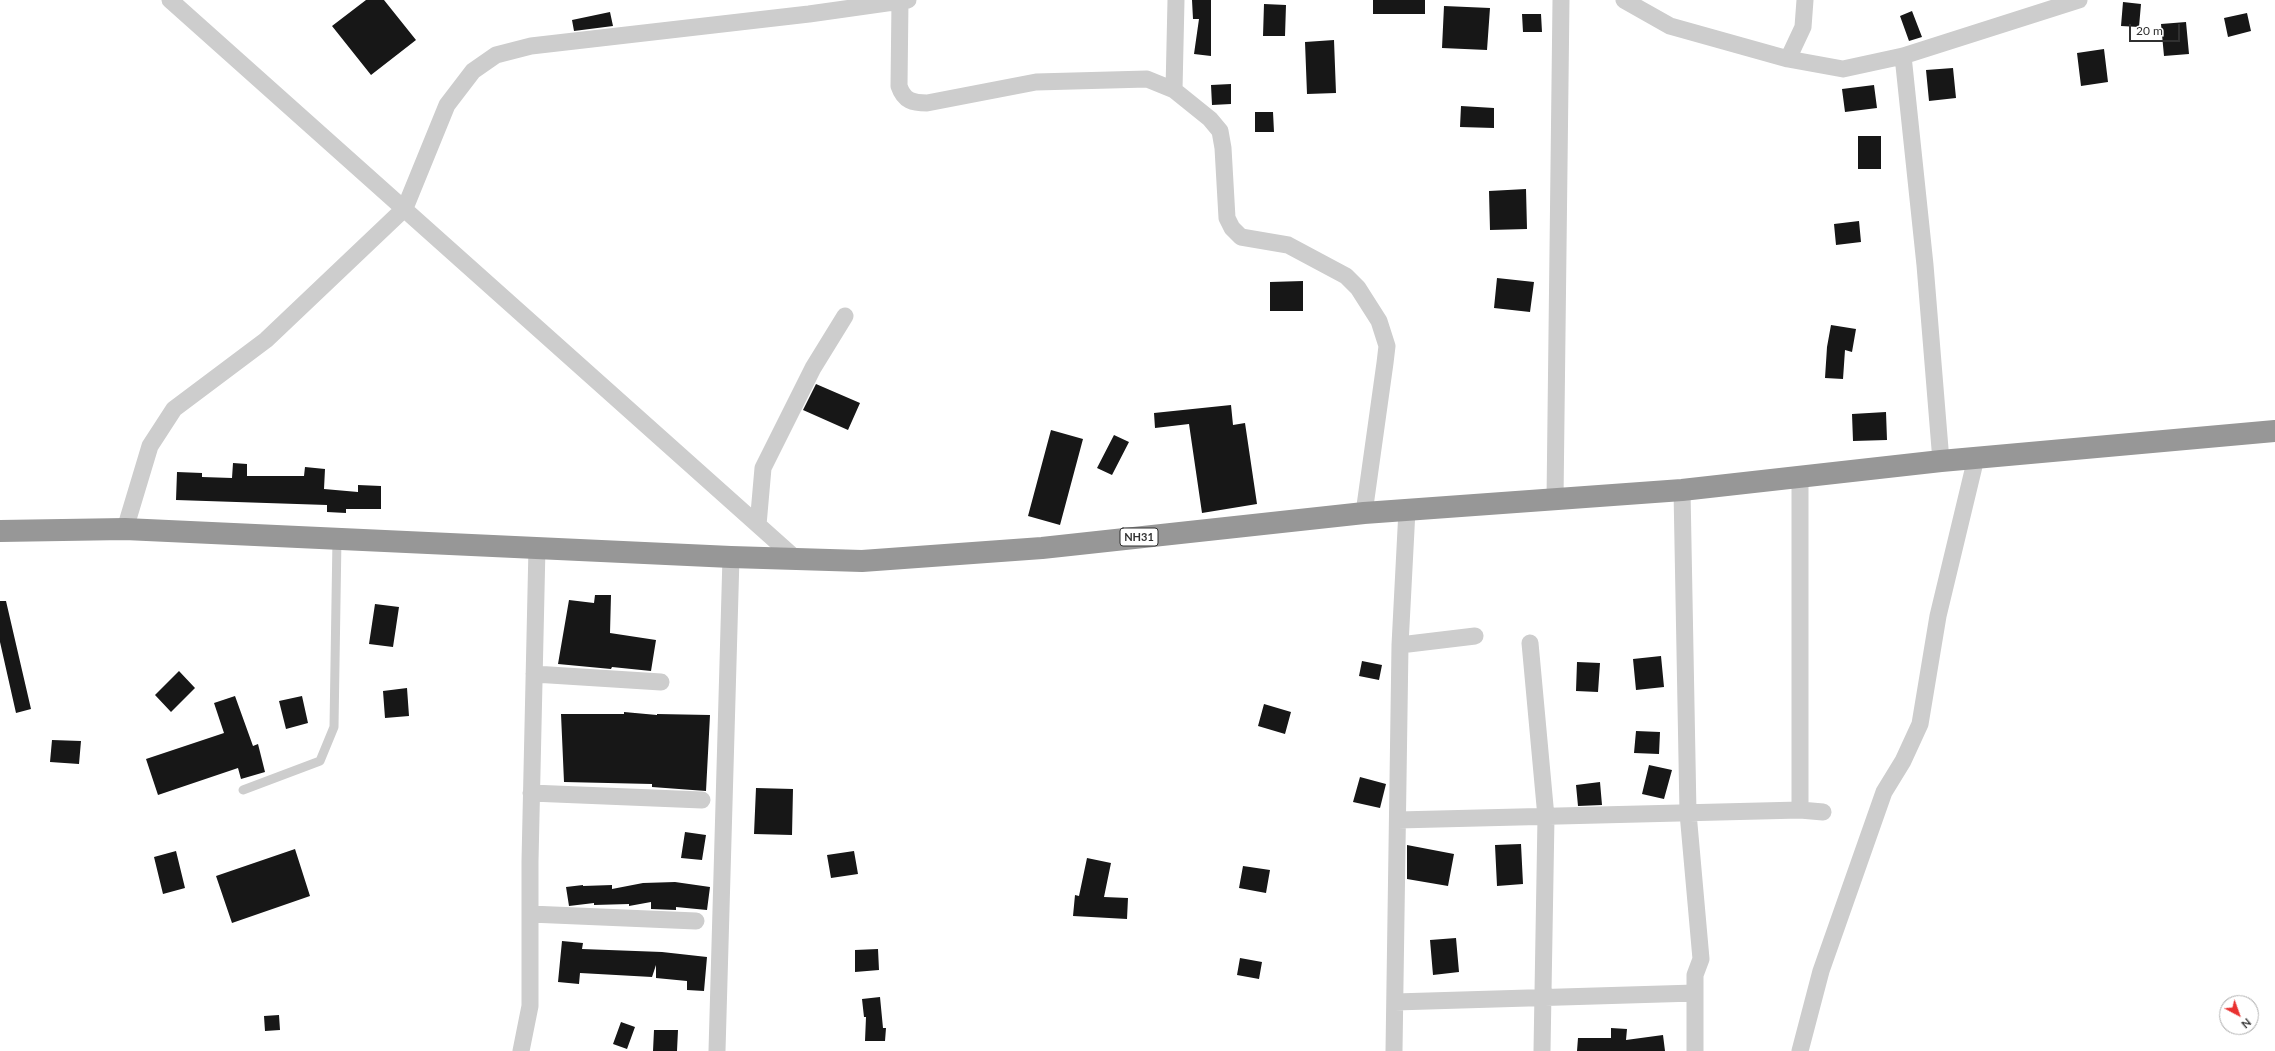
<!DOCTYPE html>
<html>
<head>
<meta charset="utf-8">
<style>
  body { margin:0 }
  #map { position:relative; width:2275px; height:1051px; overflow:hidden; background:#fff; font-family:Lato,sans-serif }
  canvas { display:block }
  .north { position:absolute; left:2219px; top:995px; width:40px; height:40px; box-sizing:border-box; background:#fff; border:1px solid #acacac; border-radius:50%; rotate:139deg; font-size:11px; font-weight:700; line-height:16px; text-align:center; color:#303030 }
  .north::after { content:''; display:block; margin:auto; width:14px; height:18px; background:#e93130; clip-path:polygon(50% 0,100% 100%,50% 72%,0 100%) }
  .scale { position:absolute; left:2129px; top:24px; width:51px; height:18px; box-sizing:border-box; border:2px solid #303030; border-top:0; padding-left:5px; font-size:12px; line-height:14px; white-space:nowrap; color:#303030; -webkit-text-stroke:3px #fff; paint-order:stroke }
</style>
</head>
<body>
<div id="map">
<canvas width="2275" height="1051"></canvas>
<div class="north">N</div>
<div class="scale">20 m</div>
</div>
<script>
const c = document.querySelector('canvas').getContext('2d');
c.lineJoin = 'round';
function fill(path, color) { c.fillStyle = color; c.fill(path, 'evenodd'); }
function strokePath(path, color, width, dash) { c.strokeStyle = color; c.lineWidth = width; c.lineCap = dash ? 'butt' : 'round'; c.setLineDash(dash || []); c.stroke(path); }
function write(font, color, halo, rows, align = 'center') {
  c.font = font + ' Lato,sans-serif'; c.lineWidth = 4; c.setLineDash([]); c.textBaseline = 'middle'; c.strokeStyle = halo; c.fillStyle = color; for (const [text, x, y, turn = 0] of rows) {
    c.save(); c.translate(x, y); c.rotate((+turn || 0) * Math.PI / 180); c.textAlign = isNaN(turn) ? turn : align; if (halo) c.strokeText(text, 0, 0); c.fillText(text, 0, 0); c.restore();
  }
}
fill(new Path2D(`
  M366,0H384L416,40L371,75L332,26Z
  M1192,0H1211V56L1194,54L1199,19H1193Z
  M1373,0H1425V14H1373Z
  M2123,2L2141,4L2139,27L2121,26Z
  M1264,4L1286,5L1285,36H1263Z
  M1444,6L1490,8L1487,50L1442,48Z
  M1912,11L1922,37L1909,41L1900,16Z
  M610,12L613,26L574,31L572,20Z
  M2247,13L2251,31L2228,37L2224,18Z
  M1522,14H1541L1542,32H1523Z
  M2186,22L2189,54L2164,56L2161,24Z
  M1334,40L1336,93L1307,94L1305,42Z
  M2104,49L2108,82L2081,86L2077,53Z
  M1953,68L1956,98L1929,101L1926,70Z
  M1231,84V104L1212,105L1211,85Z
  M1874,85L1877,108L1845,112L1842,89Z
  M1461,106L1494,108V128L1460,127Z
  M1255,112H1273L1274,132H1255Z
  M1858,136H1881V169H1858Z
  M1526,189L1527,229L1490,230L1489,191Z
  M1859,221L1861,242L1836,245L1834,224Z
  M1497,278L1534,282L1530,312L1494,308Z
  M1303,281V311H1270V282Z
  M1831,325L1856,329L1852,352L1845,350L1843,379L1825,378L1827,347Z
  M816,384L860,403L848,430L803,410Z
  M1231,405L1233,425L1245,423L1257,504L1202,513L1189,424L1155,428L1154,413Z
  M1886,412L1887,440L1853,441L1852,414Z
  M1051,430L1083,439L1060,525L1028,516Z
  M1114,435L1129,442L1112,475L1097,468Z
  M233,463L247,464V476H304L305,467L325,469L324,489L358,492V485L381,486V509H346V513L327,512V505L176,500L177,472L202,473V477L232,478Z
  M595,595H611L610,633L656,640L651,671L612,667L611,669L558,664L569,600L594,603Z
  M0,601H6L31,709L16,713L0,642Z
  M375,604L399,607L393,647L369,644Z
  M1661,656L1664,687L1636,690L1633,659Z
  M1362,661L1382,665L1379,680L1359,676Z
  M1577,662L1600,663L1598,692L1576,691Z
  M179,671L195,688L171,712L155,695Z
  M407,688L409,716L385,718L383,691Z
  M235,696L253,746L258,744L265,772L241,779L238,768L158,795L146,759L224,733L214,703Z
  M302,696L308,723L286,729L279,701Z
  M1264,704L1291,712L1285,734L1258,726Z
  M624,712L657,715V714L710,715L706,791L652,787V784L564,782L561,714H624Z
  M1636,731L1660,732L1659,754L1634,753Z
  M52,740L81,741L79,764L50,762Z
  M1649,765L1672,770L1664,799L1642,794Z
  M1360,777L1386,784L1380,808L1353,802Z
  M1600,782L1602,805L1578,806L1576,785Z
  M756,788L793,789L792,835L754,834Z
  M685,832L706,835L702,860L681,858Z
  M1521,844L1523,884L1497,886L1495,845Z
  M1407,845L1454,854L1448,886L1407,879Z
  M295,849L310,896L232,923L216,876Z
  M176,851L185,888L163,894L154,857Z
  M854,851L858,874L831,878L827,855Z
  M1087,858L1111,863L1104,897L1128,898L1127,919L1073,916L1075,895L1079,896Z
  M1243,866L1270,870L1266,893L1239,888Z
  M675,882L710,887L707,910L676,907V910L651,909V902L629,906V904L594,905V903L569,906L566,887L583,885V886L612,885V889L643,883Z
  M1456,938L1459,972L1433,975L1430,940Z
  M562,941L583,943L582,949L662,952L707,957L704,991L687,990V981L656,978V965L652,977L580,973L579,984L558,982Z
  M878,949L879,970L855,972V950Z
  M1240,958L1262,962L1259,979L1237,975Z
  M880,997L883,1028H886L885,1041H865L866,1017H864L862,999Z
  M279,1015L280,1030L265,1031L264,1016Z
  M621,1022L635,1027L627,1049L613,1044Z
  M1611,1028L1627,1029L1626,1040L1663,1035L1665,1051H1577L1578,1038H1611Z
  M654,1030H678L677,1051H653Z`), '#171717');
strokePath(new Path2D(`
  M243,790L320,761L334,727L337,538`), '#cdcdcd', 9);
strokePath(new Path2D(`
  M170,0L795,558
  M1624,0L1670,26L1788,59L1843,69L1903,56L2079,0
  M900,1L899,86C904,101 913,103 927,103L1036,82L1147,79L1174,90L1210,119L1220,131L1223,148L1227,218L1232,228L1241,237L1288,245L1346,276L1358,288L1379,321L1387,346L1385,363L1364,513
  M1903,56L1925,265L1941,461
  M1788,59L1803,27L1805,0
  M1174,90L1176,0
  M1682,490L1688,813L1701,959L1695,975V1051
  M1555,500L1561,0
  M758,525L763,468L813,368L845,316
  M125,529L150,446L174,409L266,340L405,208L447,105L473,71L496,55L531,46L809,14L908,0
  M1530,643L1546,817L1542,1051
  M1400,645L1475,636
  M534,674L661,682
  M531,793L702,800
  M1800,810V475
  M1398,820L1800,810L1823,812
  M530,914L696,921
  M1395,1002L1695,993
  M521,1051L530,1006V861L537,547
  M717,1051L731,557
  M1394,1051L1400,645L1407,510
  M1800,1051L1821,971L1884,792L1903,761L1920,724L1938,616L1976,458`), '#cdcdcd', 17);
strokePath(new Path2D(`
  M0,531L125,529L731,557L862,561L1042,548L1364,513L1682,490L1941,461L2275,431`), '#979797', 22);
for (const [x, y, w] of [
  [1139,537,38]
]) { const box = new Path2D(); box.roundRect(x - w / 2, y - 9, w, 18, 3); c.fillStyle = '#fff'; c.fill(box); strokePath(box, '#303030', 1); }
write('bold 11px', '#303030', null, [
  ["NH31",1139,537]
]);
</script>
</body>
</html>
